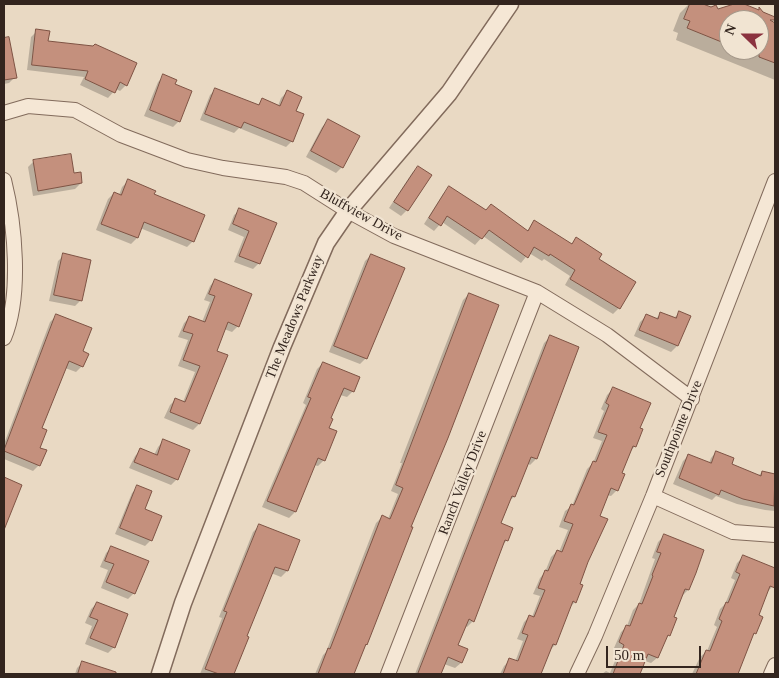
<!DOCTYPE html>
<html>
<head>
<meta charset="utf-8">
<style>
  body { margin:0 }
  #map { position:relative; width:779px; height:678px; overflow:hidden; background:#e9d9c3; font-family:Georgia,serif }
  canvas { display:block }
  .frame { position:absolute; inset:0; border:5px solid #33251e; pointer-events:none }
  .north { position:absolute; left:719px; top:10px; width:50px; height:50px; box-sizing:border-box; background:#f1e4d2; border:1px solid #a5988a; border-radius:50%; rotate:292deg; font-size:14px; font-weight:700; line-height:20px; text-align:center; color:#33251e }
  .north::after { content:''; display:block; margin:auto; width:18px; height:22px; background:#8b323f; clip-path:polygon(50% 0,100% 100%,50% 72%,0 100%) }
  .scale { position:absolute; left:606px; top:646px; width:95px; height:22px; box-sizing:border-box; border:2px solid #33251e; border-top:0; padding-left:6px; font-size:15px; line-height:18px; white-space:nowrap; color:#33251e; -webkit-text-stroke:4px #f1e4d2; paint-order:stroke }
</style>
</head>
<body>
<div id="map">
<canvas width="779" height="678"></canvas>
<div class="frame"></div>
<div class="north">N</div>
<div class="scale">50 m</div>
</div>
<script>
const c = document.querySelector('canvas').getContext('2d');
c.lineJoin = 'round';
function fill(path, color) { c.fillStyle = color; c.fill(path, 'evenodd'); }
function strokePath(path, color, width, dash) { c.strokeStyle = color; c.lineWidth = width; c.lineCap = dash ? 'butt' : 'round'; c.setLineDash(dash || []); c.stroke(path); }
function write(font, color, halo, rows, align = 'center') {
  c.font = font + ' Georgia,serif'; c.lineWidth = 4.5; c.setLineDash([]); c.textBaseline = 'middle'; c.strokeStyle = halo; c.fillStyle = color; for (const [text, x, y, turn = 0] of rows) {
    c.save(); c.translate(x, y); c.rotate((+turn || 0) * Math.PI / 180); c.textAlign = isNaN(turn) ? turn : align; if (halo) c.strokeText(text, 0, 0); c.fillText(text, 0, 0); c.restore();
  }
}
fill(new Path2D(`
  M689,4H700L717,11L738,4L745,5L775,24V80L676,40L678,33L673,31L680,13ZM729,20H759V50H729Z
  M37,31L47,42L126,85L120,91L116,89L108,98L80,85L84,77L27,70L31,37Z
  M11,55L15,77L9,83L4,84V56Z
  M164,76L174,85L179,121L173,127L144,116L158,82Z
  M216,89L257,106L262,100L278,106L281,98L287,92L295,112L292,141L286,147L239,128L234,133L200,120L210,95Z
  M328,121L342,167L336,173L306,157L322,127Z
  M34,161L81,183L75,189L33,196L28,167Z
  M418,167L407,210L401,216L389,208L412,173Z
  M128,181L153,195L193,241L187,247L140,228L137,238L131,244L96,230L108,199L114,193L119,195L122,187Z
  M449,188L485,211L526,232L535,222L571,245L576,239L597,259L634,282L619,308L613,314L565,285L570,276L544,259L542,261L529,253L521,263L483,236L475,245L442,222L434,231L424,224L443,194Z
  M240,210L275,224L259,263L253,269L234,262L244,237L228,230L234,215Z
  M64,255L81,300L75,306L49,301L58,261Z
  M371,255L366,358L360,364L329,352L365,261Z
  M215,280L238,326L232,332L224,329L216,351L226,355L199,424L193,430L164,418L170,405L176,399L183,402L195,372L178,366L188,340L178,337L184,323L190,317L202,322L210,302L204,300L210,286Z
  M469,294L410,527L377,616L353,674H315L323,655L326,652L376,523L382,517L388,519L398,494L391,491L402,463H400L463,300Z
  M679,313L677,346L671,352L634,336L640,322L646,316L655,319L661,314L673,319Z
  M56,316L81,352L82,366L76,372L65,368L41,429L38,448L39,465L33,471L4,459V444L50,322Z
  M550,337L536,459L530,465L527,463L514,497L508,502L500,524L507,540L502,546L473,621L467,627L465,626L456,646L466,650L461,663L455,668L444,664L440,674H415L544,343Z
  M323,363L358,378L353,391L347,397L340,395L329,419L324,460L318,466L314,465L295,512L289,518L262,507L306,405L303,403L317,369Z
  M613,389L639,429L635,446L630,452L621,474L617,490L611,496L607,495L598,516L587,562L575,602L569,608L555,645L550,650L540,674H500L504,666L510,660L515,662L523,641L517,639L524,622L530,616L532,617L540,596L533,594L540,578L545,572L551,557L557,551L559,552L568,530L559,527L565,511L572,506L587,469L593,463L602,441L593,438L604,411L601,409L607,395Z
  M163,441L177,479L171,485L129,468L135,456L141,450L154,455L158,447Z
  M716,452L730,465L758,476L762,472L775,475V511L765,510L737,504L716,496L712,500L673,484L683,461L689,455L709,463L711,458Z
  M138,487L151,540L145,546L115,534L132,493Z
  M259,526L298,540L287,571L281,577L271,573L245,637L247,638L233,674H200L222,618L219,617L253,532Z
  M664,536L688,590L682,596L672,618L675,619L669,635L664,640L657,658L651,663L645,661L639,674H602L606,671L610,673L619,651L614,648L621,632L627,626L633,610L639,604L655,559L652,558L658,542Z
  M112,547L134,593L128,599L101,588L108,570L100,567L106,553Z
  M743,557L775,570V580L772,587L766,593L757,616L755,633L751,637L736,674H692L700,657L707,651L717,627L714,625L720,609L725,604L735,580L731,578L737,563Z
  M97,603L114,647L108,653L85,644L92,626L85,623L91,609Z
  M83,662L107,671L105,674H75L77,668Z`), '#0003');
const building = new Path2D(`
  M690,4H703L711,7L716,5L718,9L734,4H744L759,10V7L763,12L775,17V20H770L775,23V63L759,57V20H729V45L687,28L690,21L684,19Z
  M36,29L50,31L48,41L93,46L95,44L137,63L127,86L120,82L115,93L85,79L88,71L32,65Z
  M9,37L17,78L4,80V38Z
  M163,74L177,80L175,84L192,91L180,122L150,110Z
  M215,88L259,105L262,98L280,106L287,90L302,97L296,111L304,114L293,142L244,122L241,128L205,114Z
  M328,119L360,136L343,168L311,151Z
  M71,154L74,173L81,172L82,183L38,191L33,160Z
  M418,166L432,175L408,211L394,202Z
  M128,179L156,191L154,194L205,215L194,242L144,222L138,238L101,224L114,192L121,195Z
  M449,186L486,210L491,204L528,231L534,220L572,244L576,237L602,254L599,259L636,282L620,309L570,279L575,270L550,254L549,256L534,247L528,258L489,230L482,239L447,216L441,226L429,218Z
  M239,208L277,223L260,264L239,256L249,231L233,224Z
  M63,253L91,260L82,301L54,295Z
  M371,254L405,268L367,359L334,346Z
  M215,279L252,294L239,327L228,322L217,351L228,355L200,424L170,412L175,398L185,402L200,366L183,360L193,334L183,331L189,316L205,322L215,296L209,294Z
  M469,293L499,305L448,438L411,527H413L367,645L366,644L354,674H318L328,648L330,649L382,515L390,519L403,488L396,485Z
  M679,311L691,316L678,346L639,330L646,314L658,319L660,312L676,318Z
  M56,314L92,328L83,351L89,354L83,367L69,361L42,428L47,430L40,448L47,450L40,466L4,451Z
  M550,335L579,347L537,459L531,457L515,497L512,496L501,523L513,528L508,541L505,540L474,622L469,619L458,645L468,649L462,663L448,657L441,674H418Z
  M323,362L360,377L354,392L344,388L331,418L333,419L329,428L337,431L325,461L318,458L296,512L267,501L311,398L308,397Z
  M613,387L651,403L640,428L643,429L636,447L633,446L622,473L625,474L618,491L611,488L600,516L608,519L588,562L580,584L583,585L576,603L573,601L556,645L553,644L541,674H503L509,658L518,661L528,635L522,633L529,615L534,617L545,590L538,588L545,570L548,571L557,550L562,552L573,524L564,521L571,504L574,505L593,461L596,462L607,435L598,432L609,405L606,403Z
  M163,439L190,450L178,480L134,462L140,448L157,455Z
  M716,451L734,458L732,464L761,476L762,471L775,474L774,506L743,499L721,490L719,495L679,478L688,454L711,463Z
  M4,477L22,485L4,530Z
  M137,485L152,491L145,509L162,516L152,541L120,528Z
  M259,524L300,540L288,571L275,567L247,636L249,637L234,674H219L205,669L227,612L224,611Z
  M664,534L704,550L696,573L689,590L685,589L674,617L677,618L670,636L668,635L658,658L648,654L640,674H613L624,645L619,642L626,625L630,626L639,603L642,604L653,576L652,575L661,553L657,552Z
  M111,546L149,561L135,594L106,582L114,564L105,561Z
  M743,555L775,568V588L770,586L759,615L763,617L756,634L754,633L738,674H696L706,650L710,651L722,621L719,619L726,602L728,603L740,574L736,572Z
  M97,602L128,614L115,648L90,638L98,620L90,617Z
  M82,661L116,672V674H78Z`);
fill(building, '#c4907d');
strokePath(building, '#7e5344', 1);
const minor = new Path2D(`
  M4,113L28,106L75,110L121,135L187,160L223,168L286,177L304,183L348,211L394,236L537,292L607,335L692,399
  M4,180C15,224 22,295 4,338
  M653,496L733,532L775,535
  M388,674L537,292
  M577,674L595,636L653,496L775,181
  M771,674L775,665`);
const tertiary = new Path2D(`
  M160,674L183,603L282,347L326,243L348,211L449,93L510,4`);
strokePath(minor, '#826b5c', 16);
strokePath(tertiary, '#826b5c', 19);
strokePath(minor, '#f5e7d5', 14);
strokePath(tertiary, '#f5e7d5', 16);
write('14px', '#33251e', '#f1e4d2', [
  ["Bluffview Drive",361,215,29],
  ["The Meadows Parkway",295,317,-68],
  ["Southpointe Drive",679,429,-68],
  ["Ranch Valley Drive",463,483,-69]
]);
</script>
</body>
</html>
